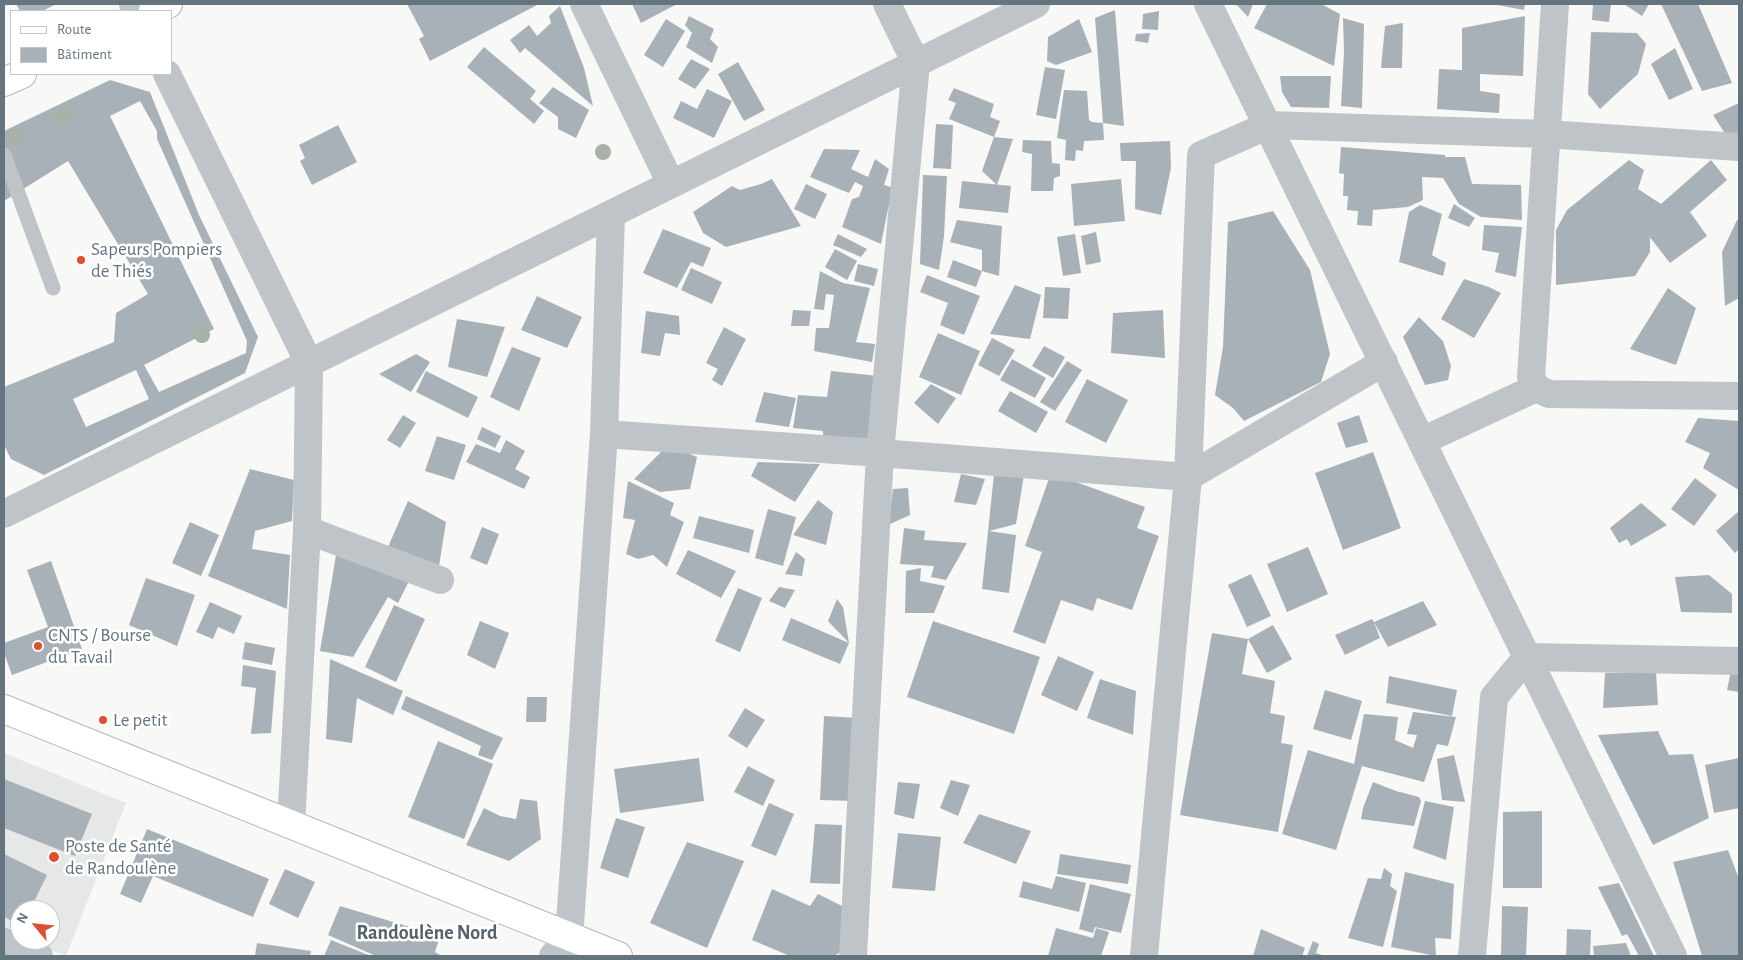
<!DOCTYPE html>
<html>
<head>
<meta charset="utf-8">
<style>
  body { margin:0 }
  #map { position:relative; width:1743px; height:960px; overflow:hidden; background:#f8f8f6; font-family:"Alegreya Sans",sans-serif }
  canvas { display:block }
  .frame { position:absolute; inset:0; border:5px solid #647580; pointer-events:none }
  .legend { position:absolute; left:10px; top:10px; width:162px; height:65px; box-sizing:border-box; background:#fff; border:1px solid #c1c8cc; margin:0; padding:6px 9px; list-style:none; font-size:15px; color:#647580 }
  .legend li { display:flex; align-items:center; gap:10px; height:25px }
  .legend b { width:25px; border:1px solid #c1c8cc }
  .north { position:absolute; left:10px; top:900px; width:50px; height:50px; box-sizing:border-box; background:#fff; border:1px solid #c1c8cc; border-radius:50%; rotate:298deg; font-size:14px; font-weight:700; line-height:20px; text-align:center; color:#647580 }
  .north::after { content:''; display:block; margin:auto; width:18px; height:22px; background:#df4e2f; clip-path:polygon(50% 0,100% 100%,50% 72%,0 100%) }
</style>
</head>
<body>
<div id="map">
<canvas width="1743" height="960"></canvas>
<div class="frame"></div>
<ul class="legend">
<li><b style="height:6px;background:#fff"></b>Route</li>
<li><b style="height:14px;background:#a8b1b7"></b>Bâtiment</li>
</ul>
<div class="north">N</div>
</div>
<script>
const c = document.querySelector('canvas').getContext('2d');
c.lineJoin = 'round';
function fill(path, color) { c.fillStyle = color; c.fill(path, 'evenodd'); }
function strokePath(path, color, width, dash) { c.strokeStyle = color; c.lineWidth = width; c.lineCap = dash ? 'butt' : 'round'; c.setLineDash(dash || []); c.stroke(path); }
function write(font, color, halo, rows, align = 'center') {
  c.font = font + ' "Alegreya Sans",sans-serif'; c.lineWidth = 5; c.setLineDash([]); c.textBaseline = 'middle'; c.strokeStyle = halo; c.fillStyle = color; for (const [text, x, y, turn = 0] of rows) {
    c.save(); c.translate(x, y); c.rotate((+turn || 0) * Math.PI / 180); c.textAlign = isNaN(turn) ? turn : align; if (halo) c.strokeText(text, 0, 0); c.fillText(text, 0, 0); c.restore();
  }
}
fill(new Path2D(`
  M4,753L126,803L66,956L27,940H50V910H20V937L4,930Z`), '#e6e7e7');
fill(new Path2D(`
  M16,4H56L43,11H20Z
  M407,4H539L430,61L419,39L424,36Z
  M632,4H677L641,23Z
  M1236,4H1253L1248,17Z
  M1267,4H1321L1340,14L1334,66L1254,28Z
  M1497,4H1525L1524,10L1497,5Z
  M1593,4H1611L1609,22L1592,20Z
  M1624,4H1649L1642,16Z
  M1661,4H1698L1732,83L1702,91Z
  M560,6L584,68L593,106L525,48L520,53L510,40L529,25L537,36L551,23L549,16Z
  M1115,10L1124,126L1103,123L1104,140L1084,141L1083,151L1076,150L1075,161L1065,160L1066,140L1057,138L1064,90L1087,91L1089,120L1092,122L1103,123L1095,18Z
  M1159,11L1158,30L1142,29L1143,14Z
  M689,16L714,29L710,39L718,47L712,63L686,47L692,33L685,25Z
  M1525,16L1523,76L1480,74V91L1500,94L1499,113L1437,109L1439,69L1462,70V28Z
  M1343,18L1364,24L1362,108L1341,106L1344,52Z
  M666,19L685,31L663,67L644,55Z
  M1079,19L1092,52L1056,65L1047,61L1048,37Z
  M1403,23L1402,68H1381L1385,26Z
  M1591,32L1637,33L1646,44L1638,74L1600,109L1588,94Z
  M1150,33L1148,43L1135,41L1136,34Z
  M484,47L536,91L530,99L544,111L534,124L467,67Z
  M1675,48L1693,89L1669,100L1651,64Z
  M691,59L710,69L695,89L678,79Z
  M738,62L765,110L744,121L718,74Z
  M1045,67L1065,70L1056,119L1036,115Z
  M1280,76H1331L1329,108L1291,107L1282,92Z
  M110,80L150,92L199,215L258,337L245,373L44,475L11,459L4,445V387L114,342L116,313L148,294L68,161L4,201V131ZM140,101L157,131V139L247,341L246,353L159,392L144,365L214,329L110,116ZM136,370L149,399L86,427L73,399Z
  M553,87L589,110L576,138L558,129V117L539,103Z
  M954,88L994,104L990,117L1000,121L994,137L949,119L956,103L948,100Z
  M707,89L732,101L714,138L673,118L681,101L697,109Z
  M1739,103V133L1726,135L1713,115Z
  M936,124L953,125L951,169L933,168Z
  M338,125L357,162L312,185L300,161L305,158L299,145Z
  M994,137L1013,139L997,185L982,171Z
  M1023,140L1051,141L1052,163L1060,164V176L1054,178L1053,191H1031L1032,154L1022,152Z
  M1170,141L1171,168L1161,215L1135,209L1136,161H1121L1120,143Z
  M1341,147L1445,155V157H1465L1472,184L1521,185L1522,220L1481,217L1459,204L1443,178L1422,177L1423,200L1408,207L1373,210L1372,226L1357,225L1358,211L1347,210L1348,196H1343L1344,174L1339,173Z
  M824,149L860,150L851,169L868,177L875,159L889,169L884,185L894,188L888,209L881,244L842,227L852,199L859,197L863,186L855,182L849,193L810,177Z
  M1629,160L1644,170L1638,189L1661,204L1711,160L1727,180L1690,212L1707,236L1670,263L1642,227L1650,237V252L1635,276L1556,285V230L1567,210Z
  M923,175L947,176L944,236L939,270L920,264Z
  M772,179L801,226L726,247L703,233L693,212L732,186L740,190L761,184Z
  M1121,179L1125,221L1074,226L1071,184Z
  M962,181L1011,186L1008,213L959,208Z
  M806,184L827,194L815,219L794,209Z
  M1454,204L1475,218L1469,227L1448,218Z
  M1420,205L1442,214L1432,255L1446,263L1443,276L1399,262L1409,212Z
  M1273,211L1310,270L1330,354L1321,382L1244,421L1233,408L1215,395L1223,347L1228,222Z
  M957,220L1002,226L999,276L982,271L976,287L947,277L953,260L982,271V250L950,242Z
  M1737,220L1739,221V298L1725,306L1722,252Z
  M1484,225L1522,227L1516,277L1495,272L1499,253L1482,250Z
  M663,229L711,248L703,267L691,262L677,288L643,273Z
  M1096,232L1101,262L1086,265L1081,236Z
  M838,234L867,249L861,257L833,245Z
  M1075,234L1081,273L1063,276L1057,237Z
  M835,249L857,261L847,280L825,267Z
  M858,264L878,269L874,286L854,281Z
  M691,268L722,282L712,304L681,290Z
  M820,271L843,283L870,288L856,342L875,344L872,362L814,351L816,328H829L834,295L826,294L824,310L814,309Z
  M927,275L980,296L964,335L940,325L948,303L920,292Z
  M1464,279L1489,287L1501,293L1474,338L1441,319Z
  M1015,285L1041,295L1030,339L990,334Z
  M1045,287L1070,288L1068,319L1043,318Z
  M1668,288L1696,308L1676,365L1630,349Z
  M537,296L582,317L567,348L521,330Z
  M793,310L811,311L809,326H791Z
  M1163,310L1165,358L1111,353L1113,313Z
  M646,311L679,316L680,335L665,333L660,356L641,353Z
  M1419,317L1443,341L1451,366L1448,380L1425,385L1403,337Z
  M457,319L505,327L487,377L448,367Z
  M724,327L746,339L722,386L712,380L718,369L706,363Z
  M938,333L980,351L961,395L919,377Z
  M992,338L1015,350L999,376L978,365Z
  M1044,346L1065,357L1053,378L1032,366Z
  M512,347L541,358L519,411L490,397Z
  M416,354L430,362L411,392L379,374Z
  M1012,359L1046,378L1035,398L1000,380Z
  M1067,361L1082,370L1055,411L1040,402Z
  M426,371L478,397L468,418L416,392Z
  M831,371L878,376L870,448L823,443V431L793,428L798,395L827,397Z
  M1087,379L1128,400L1106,443L1065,422Z
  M931,384L956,398L938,424L914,403Z
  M1010,391L1048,412L1036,433L998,411Z
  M764,392L796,398L789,427L755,422Z
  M403,415L416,423L400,448L387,440Z
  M1359,415L1368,442L1346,448L1337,423Z
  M1698,418L1739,421V490L1703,468L1710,453L1685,442Z
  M482,427L501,436L495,448L477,439Z
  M437,436L466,445L454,480L425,471Z
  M506,440L525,451L515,469L530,477L524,489L466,462L476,444L500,453Z
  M668,445L697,457L690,489L660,492L634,479Z
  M1373,452L1401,528L1343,550L1315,473Z
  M758,462L820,464L795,502L751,476Z
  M250,469L294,480L292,521L255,531L252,549L290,555L287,609L208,576Z
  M1051,473L1145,507L1137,528L1159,536L1132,610L1097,598L1093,611L1061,600L1045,644L1013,632L1042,552L1025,546Z
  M961,474L985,479L976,505L954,502Z
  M994,474L1024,475L1016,524L989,531L1016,535L1009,593L982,589Z
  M1695,478L1717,495L1694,526L1671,509Z
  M628,481L674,503L670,515L684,522L667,567L653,555L638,559L626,554L635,520L623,518Z
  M908,488L910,515L888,525L893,489Z
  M818,500L833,512L826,545L793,535Z
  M408,501L446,522L439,566L388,547Z
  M1641,503L1667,525L1631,546L1627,539L1619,543L1610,528Z
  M768,509L796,517L783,566L755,558Z
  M1739,511V549L1735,553L1716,531Z
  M699,516L754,530L749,553L693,538Z
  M190,522L219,535L201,576L172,563Z
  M482,527L499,534L487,565L470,558Z
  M904,528L925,531L924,540L967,543L946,580L931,577L934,566L900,564Z
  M1308,547L1328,594L1287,612L1267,564Z
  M337,549L410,579L398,603L388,597L353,657L320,651Z
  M688,550L736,571L721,598L676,574Z
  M796,552L805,559L802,576L785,574Z
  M51,561L82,649L12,675L4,653V643L48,627L27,570Z
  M921,568L920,581L945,586L934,613H905L906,571Z
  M1251,574L1271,616L1247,627L1228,585Z
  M1709,575L1732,594V613L1681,612L1675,577Z
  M146,578L195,595L177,646L129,625Z
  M779,587L795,590L785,608L769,601Z
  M738,588L762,598L740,652L715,641Z
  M837,599L843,607L849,643L828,621Z
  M1423,601L1437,625L1388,647L1374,622L1380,638L1345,655L1335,635L1372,619L1374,622Z
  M210,602L242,616L234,634L218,627L213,639L196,632Z
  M394,605L425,619L396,682L365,667Z
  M791,618L849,643L840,664L782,640Z
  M480,621L509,633L495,669L467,655Z
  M933,621L1040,657L1014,734L907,697Z
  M1273,625L1292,659L1267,673L1248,639Z
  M1212,633L1248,639L1242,674L1275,681L1270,713L1285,716L1281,743L1293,745L1278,832L1180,815Z
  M245,642L275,648L272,665L242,659Z
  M1058,656L1094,672L1077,711L1041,695Z
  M330,659L403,691L393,715L357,698L352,743L326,739Z
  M243,665L276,671L271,733L251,734L256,688L241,686Z
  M1732,666L1739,668V692L1727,690Z
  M1656,672L1658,705L1603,708L1605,673Z
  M1389,676L1457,690L1452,716L1386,703Z
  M1100,679L1136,691L1133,735L1087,718Z
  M1325,690L1362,701L1351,740L1313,729Z
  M406,696L503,738L492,760L478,755L481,746L401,709Z
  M527,697H547L546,722H526Z
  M745,708L765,720L747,748L728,736Z
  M1413,712L1456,717L1448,746L1437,744L1424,782L1362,766L1336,850L1282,834L1308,750L1354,764L1364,714L1398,717L1395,740L1413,748L1417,735L1407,734Z
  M824,716L858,718L853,801L820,800Z
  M1658,731L1669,755L1693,754L1709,818L1653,845L1598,735Z
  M438,741L493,764L464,839L408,817Z
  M1454,755L1465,802L1442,800L1437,759Z
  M699,758L704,801L620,813L614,769Z
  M1739,758V808L1714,813L1705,765Z
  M748,766L775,780L763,806L734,792Z
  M4,779L92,814L75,856L4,828Z
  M951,780L970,785L958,816L940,808Z
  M898,782L920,784L914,819L894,814Z
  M1373,782L1396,791L1419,797L1421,801L1414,826L1361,819L1363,808Z
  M520,799L537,801L541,839L509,861L466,845L484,808L500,816L516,819Z
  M1425,801L1454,807L1446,860L1413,848Z
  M769,803L794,814L776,856L751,846Z
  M1542,811V888H1503V812Z
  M979,814L1031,831L1016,864L963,843Z
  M616,818L645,827L628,878L600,868Z
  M815,824L842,825L840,884L810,883Z
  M147,829L269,879L253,917L153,876L141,903L120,894Z
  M898,833L941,837L935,891L892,888Z
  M687,842L744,861L707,948L650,923Z
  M1728,850L1739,879V956H1702L1673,862Z
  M4,854L47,875L30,910H20V925L4,917Z
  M1060,854L1131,865L1128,884L1057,874Z
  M1384,868L1392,874L1390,886L1397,891L1383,947L1348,938L1368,878L1381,879Z
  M285,869L315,882L298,918L269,904Z
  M1405,872L1454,884L1451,939L1435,938L1436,956L1391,947Z
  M1056,876L1086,883L1079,912L1019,897L1023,881L1052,889Z
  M1619,883L1654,956H1639L1627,934L1622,936L1598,887Z
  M1090,884L1131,894L1121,933L1095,927L1093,933L1079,929Z
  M772,889L810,906L818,894L844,907L842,951L834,956H790L752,940Z
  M340,906L440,936L435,952L442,956H376L328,935Z
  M1502,906L1528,907L1526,956H1501Z
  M1056,928L1093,938L1096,928L1109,932L1101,956H1048Z
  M1261,929L1305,948L1302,956H1253Z
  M1567,929L1591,930L1590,956H1566Z
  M331,940L371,956H324Z
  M1313,941L1319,944L1316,953L1325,956H1307Z
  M257,943L311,951L310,956H255Z
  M1626,943L1631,956H1594L1593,946Z`), '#a8b1b7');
const secondary = new Path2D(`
  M4,709L618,956`);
const primary = new Path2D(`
  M153,11L168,4
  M4,82L22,74`);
strokePath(secondary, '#b2b8bc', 30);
strokePath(primary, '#b3b8bc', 30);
strokePath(new Path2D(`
  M4,155L53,288`), '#bfc4c8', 15);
strokePath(new Path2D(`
  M133,4L136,11
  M584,4L671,184
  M1555,4L1531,377L1536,388L1549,394L1739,396
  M167,74L309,363L307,530L291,824
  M604,434L880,453L1188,477L1384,362
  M1422,441L1536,388
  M4,514L1036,4
  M307,530L440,580
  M569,938L604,434L611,214
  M4,942L39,956
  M853,956L880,453L916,63L887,4
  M1144,956L1188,477L1201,155L1269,125L1546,134L1739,147
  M1472,956L1494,697L1527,657L1739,661`), '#bfc4c8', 28);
strokePath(new Path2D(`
  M1208,4L1673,956
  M553,956L569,938`), '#bfc4c8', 28);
strokePath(secondary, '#fff', 28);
strokePath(primary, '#fff', 28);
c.fillStyle = '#a8b2a5';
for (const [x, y] of [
  [63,117],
  [15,136],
  [603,152],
  [202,335]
]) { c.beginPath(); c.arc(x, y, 8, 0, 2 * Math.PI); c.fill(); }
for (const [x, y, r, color] of [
  [81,260,5,"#df4e2f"],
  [38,646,5,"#df4e2f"],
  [103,720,5,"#df4e2f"],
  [54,857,6,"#df4e2f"]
]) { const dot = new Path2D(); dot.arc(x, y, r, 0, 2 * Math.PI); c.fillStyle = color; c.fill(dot); strokePath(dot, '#fff', 2); }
write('19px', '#647580', '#fff', [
  ["Sapeurs Pompiers",91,249],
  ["de Thiés",91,271],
  ["CNTS / Bourse",48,635],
  ["du Tavail",48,657],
  ["Le petit",113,720],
  ["Poste de Santé",65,846],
  ["de Randoulène",65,868]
], 'left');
write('bold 20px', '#56636b', '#fff', [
  ["Randoulène Nord",427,933]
]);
</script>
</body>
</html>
